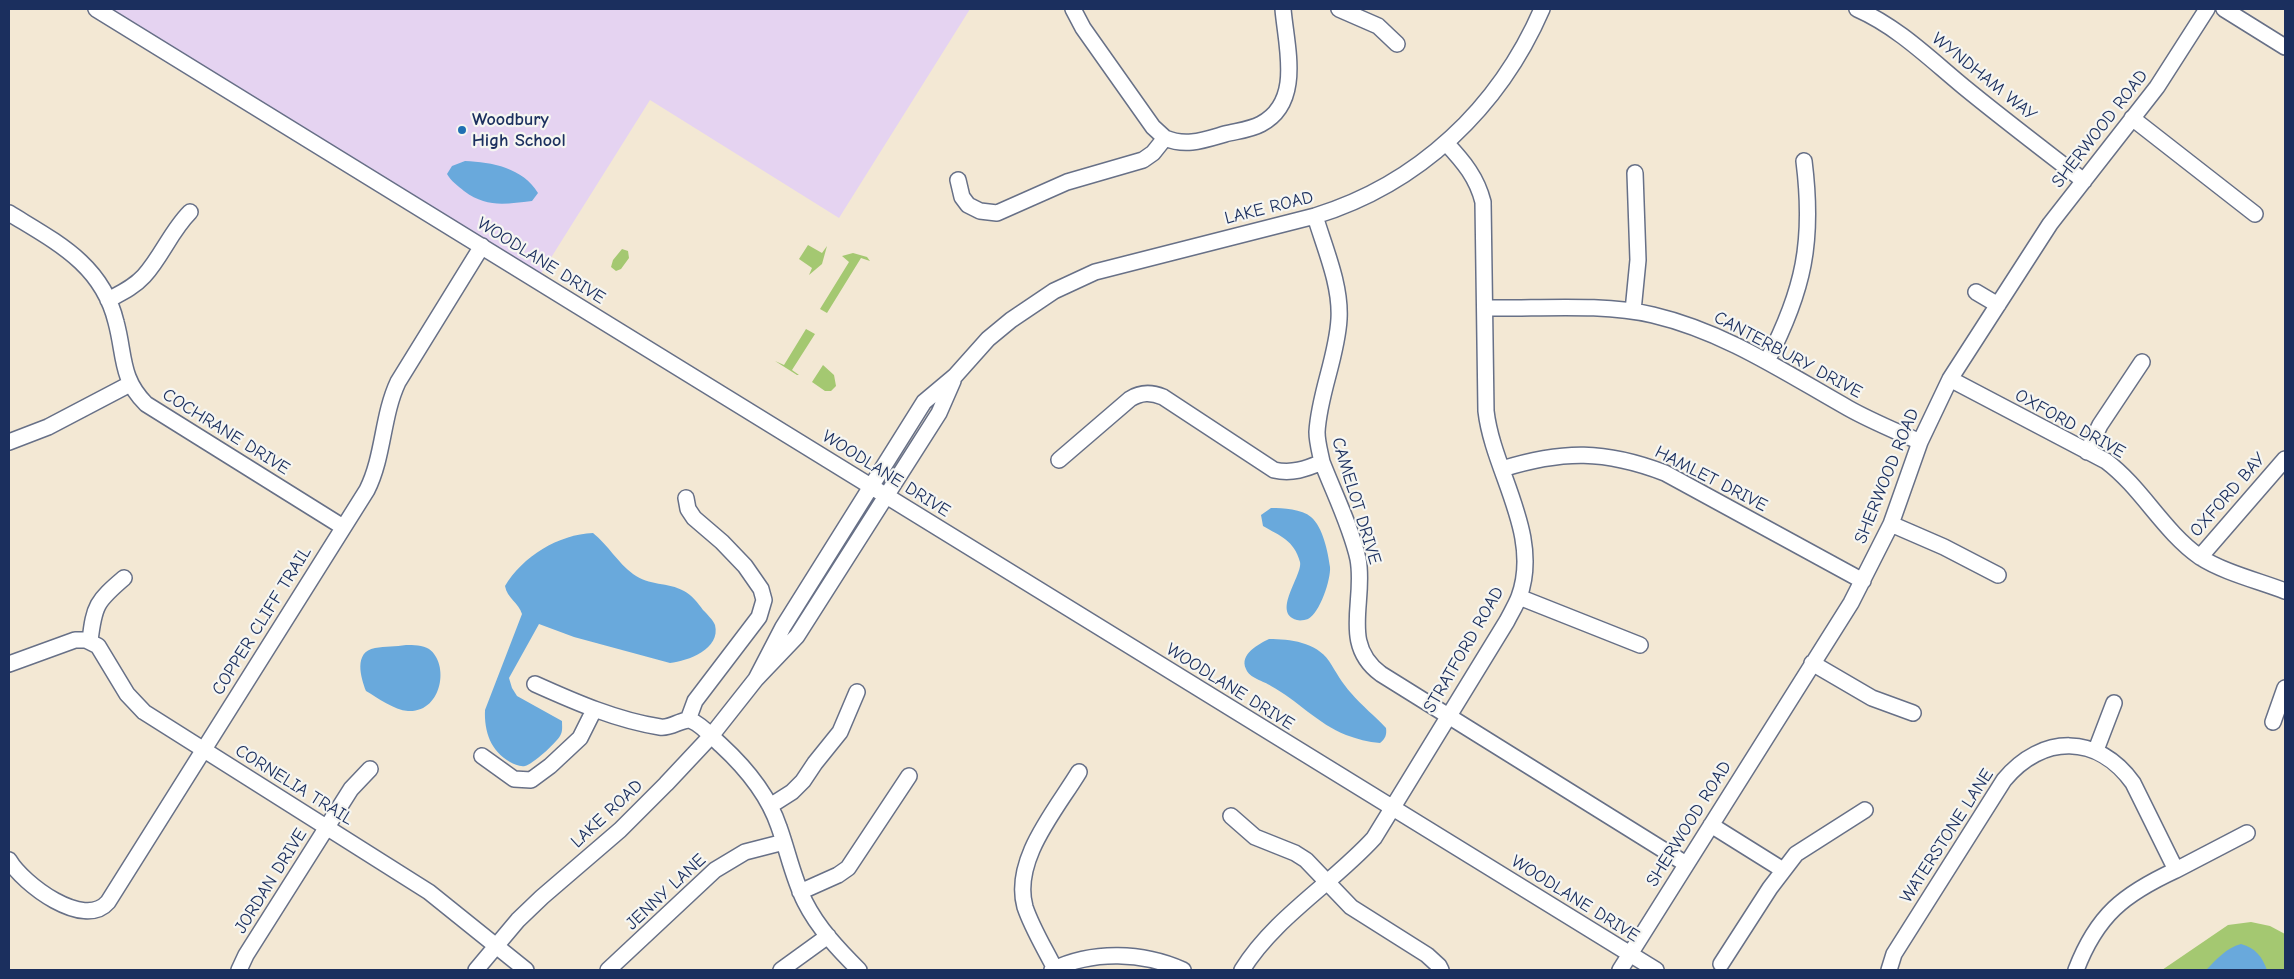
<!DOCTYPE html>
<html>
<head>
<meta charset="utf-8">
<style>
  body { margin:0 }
  #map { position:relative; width:2294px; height:979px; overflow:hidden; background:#f3e8d4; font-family:"Comic Neue",sans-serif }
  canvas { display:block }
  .frame { position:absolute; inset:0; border:10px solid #1b2f5e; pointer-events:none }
</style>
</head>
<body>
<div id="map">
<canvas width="2294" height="979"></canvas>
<div class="frame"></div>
</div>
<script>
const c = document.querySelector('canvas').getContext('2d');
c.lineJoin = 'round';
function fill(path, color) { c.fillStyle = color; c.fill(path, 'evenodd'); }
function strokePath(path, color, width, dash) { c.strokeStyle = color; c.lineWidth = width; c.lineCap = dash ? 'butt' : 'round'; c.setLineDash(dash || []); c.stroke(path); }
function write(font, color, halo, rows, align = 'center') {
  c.font = font + ' "Comic Neue",sans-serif'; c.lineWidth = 4.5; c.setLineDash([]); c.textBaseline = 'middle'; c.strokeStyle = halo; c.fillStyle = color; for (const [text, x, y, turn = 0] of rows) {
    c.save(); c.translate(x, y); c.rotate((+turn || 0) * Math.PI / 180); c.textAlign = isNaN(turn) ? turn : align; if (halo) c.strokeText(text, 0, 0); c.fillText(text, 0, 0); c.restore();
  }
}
fill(new Path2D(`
  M96,9H970L839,218L650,100L537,280Z`), '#e5d3f1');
fill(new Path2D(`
  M808,245L822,253L827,246L822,264L809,275L812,268L799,259Z
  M622,249L628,251L629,258L621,269L616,271L611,267L613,260Z
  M853,253L867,257L870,261L861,258L827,313L820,309L849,262L842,256Z
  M806,329L815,334L792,370L799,375H797L775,361L784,365Z
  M823,365L834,375L836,386L831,391H825L812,382Z
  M2251,922L2270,926L2285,934V970H2162L2228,925Z`), '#a4c871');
fill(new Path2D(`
  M465,161C492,162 523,168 538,193L532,201C505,204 487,208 464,191C458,186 451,181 447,174L452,166Z
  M1271,508C1283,508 1302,509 1311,517C1323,527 1328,552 1330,567C1331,579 1320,613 1308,619C1305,620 1300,621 1297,620C1271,613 1303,575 1300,562C1294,540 1280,536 1263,526L1261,515Z
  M593,533C608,545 618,563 633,574C649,586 668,582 684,591C692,595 698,603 703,610C707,614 713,620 715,625C721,649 688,661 670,663L574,637L539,624L509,678L512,688L517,696L562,721C562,727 563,731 560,736C555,744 533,764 525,766C520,767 514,764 510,762C491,751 484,732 485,710L522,614C519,603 507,598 505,586C522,557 559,534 593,533Z
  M1269,639C1290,639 1316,642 1329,661C1336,672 1342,683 1351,693C1362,706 1375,716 1386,728C1387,735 1385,739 1380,743C1368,742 1357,739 1346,735C1318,724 1297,700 1271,686C1264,681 1249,678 1246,669C1239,654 1259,644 1269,639Z
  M406,645C413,645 423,645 429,649C450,664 442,713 408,711C394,710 378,698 366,691C361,678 353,652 375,648C385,646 396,647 406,645Z
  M2241,944C2256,948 2262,957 2267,970H2206C2217,959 2226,948 2241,944Z`), '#69a9dc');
const minor = new Path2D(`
  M96,9L1656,970
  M1073,9L1083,28L1153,127L1165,138
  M1339,9L1378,26L1397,44
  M1857,9C1898,27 1930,59 1964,87C2003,119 2044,150 2084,181
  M2224,9L2285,47
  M2132,118L2255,214
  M958,180L962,197L968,205L980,211L997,213L1067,182L1143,160L1153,153L1165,138C1186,147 1204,140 1225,134C1236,131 1250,130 1261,124C1303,102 1286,46 1283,9
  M9,213C56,242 102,264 116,322C125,355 120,378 146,404L343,527
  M1315,216C1325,249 1341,285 1339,319C1337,357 1319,394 1317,432C1317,442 1320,452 1322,462C1334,493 1351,527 1358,559C1366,601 1340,644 1381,674L1686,864
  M1976,292L1998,305
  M108,300C121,293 134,287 144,276C162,256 171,231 190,212
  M1485,308C1538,309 1602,303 1653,315C1725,332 1784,372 1848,408C1871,421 1896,431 1920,442
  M1633,311L1638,260L1635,173
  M1767,361C1804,290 1814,241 1804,161
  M1950,379L2106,461C2142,488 2163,531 2200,557C2223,572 2259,581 2285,591
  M9,442L48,427L130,384
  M2087,452L2100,425L2142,362
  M1059,460L1130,399C1141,392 1151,392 1163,397L1274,470C1292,474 1306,469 1322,462
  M1502,469C1563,450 1605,450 1665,473L1863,581
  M686,498L688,509L694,518L722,542L745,566L761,589L764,600L759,617L695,701L688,720
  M1891,524L1944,547L1998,575
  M2200,557L2285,459
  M1519,597L1640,645
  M90,641C94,605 97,601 124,578
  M1812,663L1872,698L1913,713
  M9,664L75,640H86L98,646L127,694L144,712L429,892L526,970
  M756,679L783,627L924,402L955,376L988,339L1011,320L1054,291L1095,272L1315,216C1419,184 1499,108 1542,9
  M535,684C575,702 616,720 660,727C672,729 683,717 692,721C702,725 712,737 721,745C746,768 768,794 779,827C788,852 793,878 805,902C818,928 839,950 859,970
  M2273,722L2285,688
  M2096,750L2114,703
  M482,756L514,779L531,780L550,766L580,738L594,710
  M770,806L792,792L803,781L815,763L840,732L857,692
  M1231,816L1255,837L1295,853L1306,860L1351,907L1427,955L1439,966L1441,970
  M1711,825L1783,870
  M9,860C23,884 84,930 108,902L367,490C384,456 382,416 398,382L482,246
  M2176,870L2247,833
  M800,892L838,875L848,868L909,776
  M1721,964L1770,888L1796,854L1865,810
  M1055,969C1045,949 1032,928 1025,907C1012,860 1056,810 1079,772
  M239,970L246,955L351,789L370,769
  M476,970L518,920L542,897L620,830L666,784L711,736L756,679L797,636L939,413L953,381
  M608,970L715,870L745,852L784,842
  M781,970L828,936
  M1052,970C1093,950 1143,952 1183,970
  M1242,970C1275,917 1332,884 1374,838L1507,621C1511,613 1516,605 1519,597C1542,534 1493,472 1486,411L1483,202C1477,178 1464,162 1446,143
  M1620,970L1851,603L1891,524L1920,442L1950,379L2050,224L2157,87L2207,9
  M1889,970L1894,954L2004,780C2042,734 2098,734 2133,783L2176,870C2124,894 2097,915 2076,970`);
strokePath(minor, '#677087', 18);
strokePath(minor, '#fff', 15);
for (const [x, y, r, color] of [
  [462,130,5,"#1f6fb2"]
]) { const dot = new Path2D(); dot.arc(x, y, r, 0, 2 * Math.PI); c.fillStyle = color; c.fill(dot); strokePath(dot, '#f6f6f2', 2); }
write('18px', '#1b2f5e', '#f6f6f2', [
  ["WYNDHAM WAY",1984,77,39],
  ["SHERWOOD ROAD",2100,129,-52],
  ["LAKE ROAD",1269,208,-14],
  ["WOODLANE DRIVE",541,261,32],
  ["CANTERBURY DRIVE",1788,355,28],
  ["OXFORD DRIVE",2070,424,29],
  ["COCHRANE DRIVE",226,432,32],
  ["WOODLANE DRIVE",886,474,32],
  ["SHERWOOD ROAD",1887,476,-68],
  ["HAMLET DRIVE",1711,479,27],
  ["OXFORD BAY",2228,495,-49],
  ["CAMELOT DRIVE",1356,501,73],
  ["COPPER CLIFF TRAIL",262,621,-58],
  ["STRATFORD ROAD",1464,650,-60],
  ["WOODLANE DRIVE",1230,687,32],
  ["CORNELIA TRAIL",294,785,32],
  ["LAKE ROAD",607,814,-43],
  ["SHERWOOD ROAD",1689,824,-58],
  ["WATERSTONE LANE",1947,836,-57],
  ["JORDAN DRIVE",271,881,-58],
  ["JENNY LANE",666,892,-43],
  ["WOODLANE DRIVE",1575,899,32]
]);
write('bold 18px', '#1b2f5e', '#f6f6f2', [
  ["Woodbury",472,120],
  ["High School",472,141]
], 'left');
</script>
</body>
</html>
